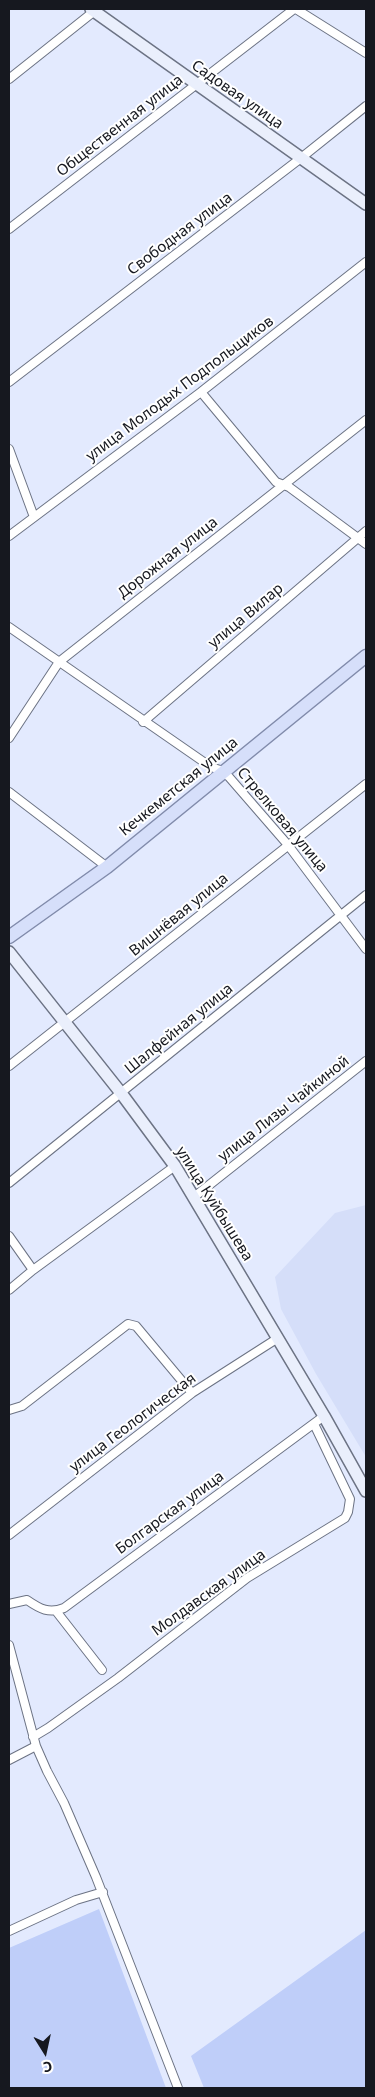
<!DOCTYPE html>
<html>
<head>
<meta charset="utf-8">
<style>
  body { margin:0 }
  #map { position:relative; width:375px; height:2097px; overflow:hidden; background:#e3eafe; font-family:"Noto Sans",sans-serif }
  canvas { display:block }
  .frame { position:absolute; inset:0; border:10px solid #16181f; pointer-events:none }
  .north { position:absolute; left:20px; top:2027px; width:50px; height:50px; -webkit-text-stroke:4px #fff; paint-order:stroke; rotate:170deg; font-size:14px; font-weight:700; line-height:20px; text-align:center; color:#16181f }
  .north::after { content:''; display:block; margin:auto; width:18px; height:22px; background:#16181f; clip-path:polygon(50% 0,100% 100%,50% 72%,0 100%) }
</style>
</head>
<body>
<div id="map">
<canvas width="375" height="2097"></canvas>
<div class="frame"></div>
<div class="north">С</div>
</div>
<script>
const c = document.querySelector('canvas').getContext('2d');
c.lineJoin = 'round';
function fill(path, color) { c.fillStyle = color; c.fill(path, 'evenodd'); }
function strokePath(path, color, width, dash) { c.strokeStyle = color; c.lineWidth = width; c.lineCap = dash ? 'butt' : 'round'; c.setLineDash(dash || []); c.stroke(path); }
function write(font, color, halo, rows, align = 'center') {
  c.font = font + ' "Noto Sans",sans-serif'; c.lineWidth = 4; c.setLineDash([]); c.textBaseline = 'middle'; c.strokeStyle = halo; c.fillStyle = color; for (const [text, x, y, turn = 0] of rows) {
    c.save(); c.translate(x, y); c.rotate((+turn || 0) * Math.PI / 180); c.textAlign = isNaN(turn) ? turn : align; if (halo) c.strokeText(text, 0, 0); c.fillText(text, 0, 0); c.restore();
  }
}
fill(new Path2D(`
  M366,1205V1457L316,1374L281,1309L275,1277L335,1213Z`), '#d5def9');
fill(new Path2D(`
  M99,1909L166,2088H9V1948Z
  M366,1930V2088H204L191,2056Z`), '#bfcef9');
const minor = new Path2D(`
  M296,9L366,53
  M9,79L97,9
  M9,229L294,9
  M9,382L301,158L366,106
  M201,392L276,482L289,487L366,544
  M9,449L34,517
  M9,536L201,392L366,262
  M9,627L211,767L223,771L229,777L288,845L366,949
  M143,722L366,531
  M9,738L59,662L366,420
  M9,792L107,867
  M9,1066L366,784
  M9,1183L366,895
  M194,1197L366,1061
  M9,1236L33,1270
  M9,1290L33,1270L175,1166
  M9,1410L22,1406L128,1324L136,1326L192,1393
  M9,1535L192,1393L278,1338
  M9,1604L27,1600C40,1609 49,1614 64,1608L324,1416
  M56,1611L102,1670
  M9,1645L36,1746L47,1771L64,1803L96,1877L178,2088
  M33,1737L48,1728L118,1678L247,1578L345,1518L348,1512L350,1499L314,1424
  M9,1760L36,1746
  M9,1931L76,1900L103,1892`);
const secondary = new Path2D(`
  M91,9L366,204
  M9,952L121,1093L175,1166L324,1416L366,1491`);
const primary = new Path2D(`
  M9,937L107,867L366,656`);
strokePath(minor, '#6c7384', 10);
strokePath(secondary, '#6c7384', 14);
strokePath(primary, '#818bab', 15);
strokePath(minor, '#fff', 8);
strokePath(secondary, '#eaeffc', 11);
strokePath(primary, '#d6dffa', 12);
write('15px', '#16181f', '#fff', [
  ["Садовая улица",237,95,35],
  ["Общественная улица",120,126,-38],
  ["Свободная улица",180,234,-37],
  ["улица Молодых Подпольщиков",180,389,-37],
  ["Дорожная улица",168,558,-38],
  ["улица Вилар",246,616,-40],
  ["Кечкеметская улица",179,787,-39],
  ["Стрелковая улица",282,820,50],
  ["Вишнёвая улица",179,915,-39],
  ["Шалфейная улица",179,1029,-39],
  ["улица Лизы Чайкиной",284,1109,-38],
  ["улица Куйбышева",214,1204,58],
  ["улица Геологическая",133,1423,-37],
  ["Болгарская улица",170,1513,-36],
  ["Молдавская улица",209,1593,-36]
]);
</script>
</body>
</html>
